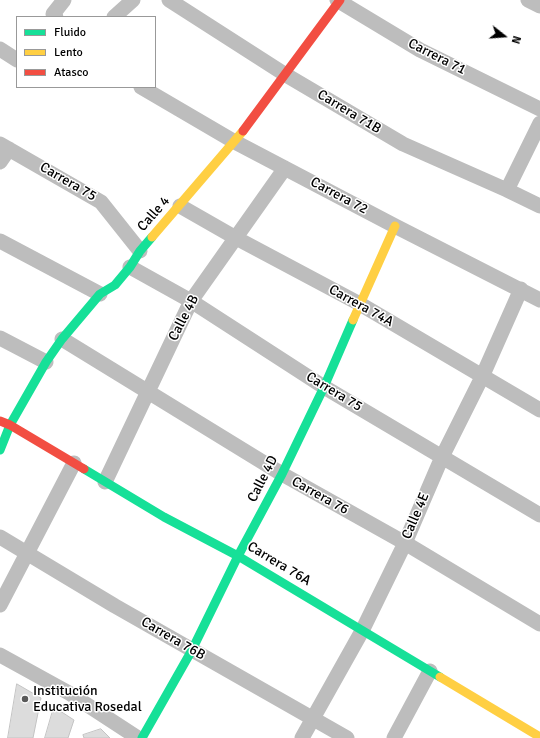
<!DOCTYPE html>
<html>
<head>
<meta charset="utf-8">
<style>
  body { margin:0 }
  #map { position:relative; width:540px; height:738px; overflow:hidden; background:#fff; font-family:Signika,sans-serif }
  canvas { display:block }
  .legend { position:absolute; left:16px; top:16px; width:140px; height:72px; box-sizing:border-box; background:#fff; border:1px solid #999; margin:0; padding:5px 7px; list-style:none; font-size:12px; color:#000 }
  .legend li { display:flex; align-items:center; gap:8px; height:20px }
  .legend b { width:20px; border:1px solid #999 }
  .north { position:absolute; left:484px; top:16px; width:40px; height:40px; -webkit-text-stroke:3px #fff; paint-order:stroke; rotate:107deg; font-size:11px; font-weight:700; line-height:16px; text-align:center; color:#000 }
  .north::after { content:''; display:block; margin:auto; width:14px; height:18px; background:#000; clip-path:polygon(50% 0,100% 100%,50% 72%,0 100%) }
</style>
</head>
<body>
<div id="map">
<canvas width="540" height="738"></canvas>
<ul class="legend">
<li><b style="height:5px;background:#16e098"></b>Fluido</li>
<li><b style="height:5px;background:#ffcf43"></b>Lento</li>
<li><b style="height:5px;background:#f24e42"></b>Atasco</li>
</ul>
<div class="north">N</div>
</div>
<script>
const c = document.querySelector('canvas').getContext('2d');
c.lineJoin = 'round';
function fill(path, color) { c.fillStyle = color; c.fill(path, 'evenodd'); }
function strokePath(path, color, width, dash) { c.strokeStyle = color; c.lineWidth = width; c.lineCap = dash ? 'butt' : 'round'; c.setLineDash(dash || []); c.stroke(path); }
function write(font, color, halo, rows, align = 'center') {
  c.font = font + ' Signika,sans-serif'; c.lineWidth = 3; c.setLineDash([]); c.textBaseline = 'middle'; c.strokeStyle = halo; c.fillStyle = color; for (const [text, x, y, turn = 0] of rows) {
    c.save(); c.translate(x, y); c.rotate((+turn || 0) * Math.PI / 180); c.textAlign = isNaN(turn) ? turn : align; if (halo) c.strokeText(text, 0, 0); c.fillText(text, 0, 0); c.restore();
  }
}
const building = new Path2D(`
  M17,684L41,698L33,738H8Z
  M54,707L74,720L68,738H45Z
  M101,729L110,738H84L83,735Z`);
fill(building, '#dcdcdc');
strokePath(building, '#c4c4c4', 1);
strokePath(new Path2D(`
  M169,0L286,75L403,144L507,190L540,206
  M337,0L420,50L540,109
  M528,0L540,6
  M56,17L53,14L64,0
  M114,17L133,0
  M0,49L17,60
  M141,87L235,142L395,226L540,300
  M0,144L101,202L140,251
  M0,162L9,149
  M507,190L540,123
  M180,206L236,238L360,304L540,410
  M0,241L100,294
  M130,267L191,301L324,387L540,515
  M0,338L46,362
  M62,339L282,474L405,543L540,624
  M105,482L191,301L285,168
  M0,537L115,606L347,738
  M0,605L74,463
  M0,655L69,693L138,738
  M302,738L362,631L405,543L442,457L482,377L521,289
  M394,738L430,671`), '#bdbdbd', 15);
strokePath(new Path2D(`
  M0,450L10,425L46,362L62,339L100,294L115,285L130,267L140,251L152,237
  M84,469L164,517L238,556L440,677
  M142,738L192,650L238,556L282,474L324,387L353,320`), '#16e098', 9);
strokePath(new Path2D(`
  M152,237L243,131
  M353,320L395,226
  M440,677L540,737`), '#ffcf43', 9);
strokePath(new Path2D(`
  M243,131L340,0
  M0,421L10,425L84,469`), '#f24e42', 9);
for (const [x, y, r, color] of [
  [25,699,4,"#595959"]
]) { const dot = new Path2D(); dot.arc(x, y, r, 0, 2 * Math.PI); c.fillStyle = color; c.fill(dot); strokePath(dot, '#fff', 1.5); }
write('14px', '#000', '#fff', [
  ["Carrera 71",437,57,27],
  ["Carrera 71B",349,112,31],
  ["Carrera 75",68,182,30],
  ["Carrera 72",339,196,28],
  ["Calle 4",154,214,-49],
  ["Carrera 74A",361,306,29],
  ["Calle 4B",184,318,-63],
  ["Carrera 75",334,392,31],
  ["Calle 4D",263,479,-63],
  ["Carrera 76",320,496,29],
  ["Calle 4E",416,516,-67],
  ["Carrera 76A",279,564,31],
  ["Carrera 76B",173,639,30]
]);
write('14px', '#000', '#fff', [
  ["Institución",33,691],
  ["Educativa Rosedal",33,707]
], 'left');
</script>
</body>
</html>
